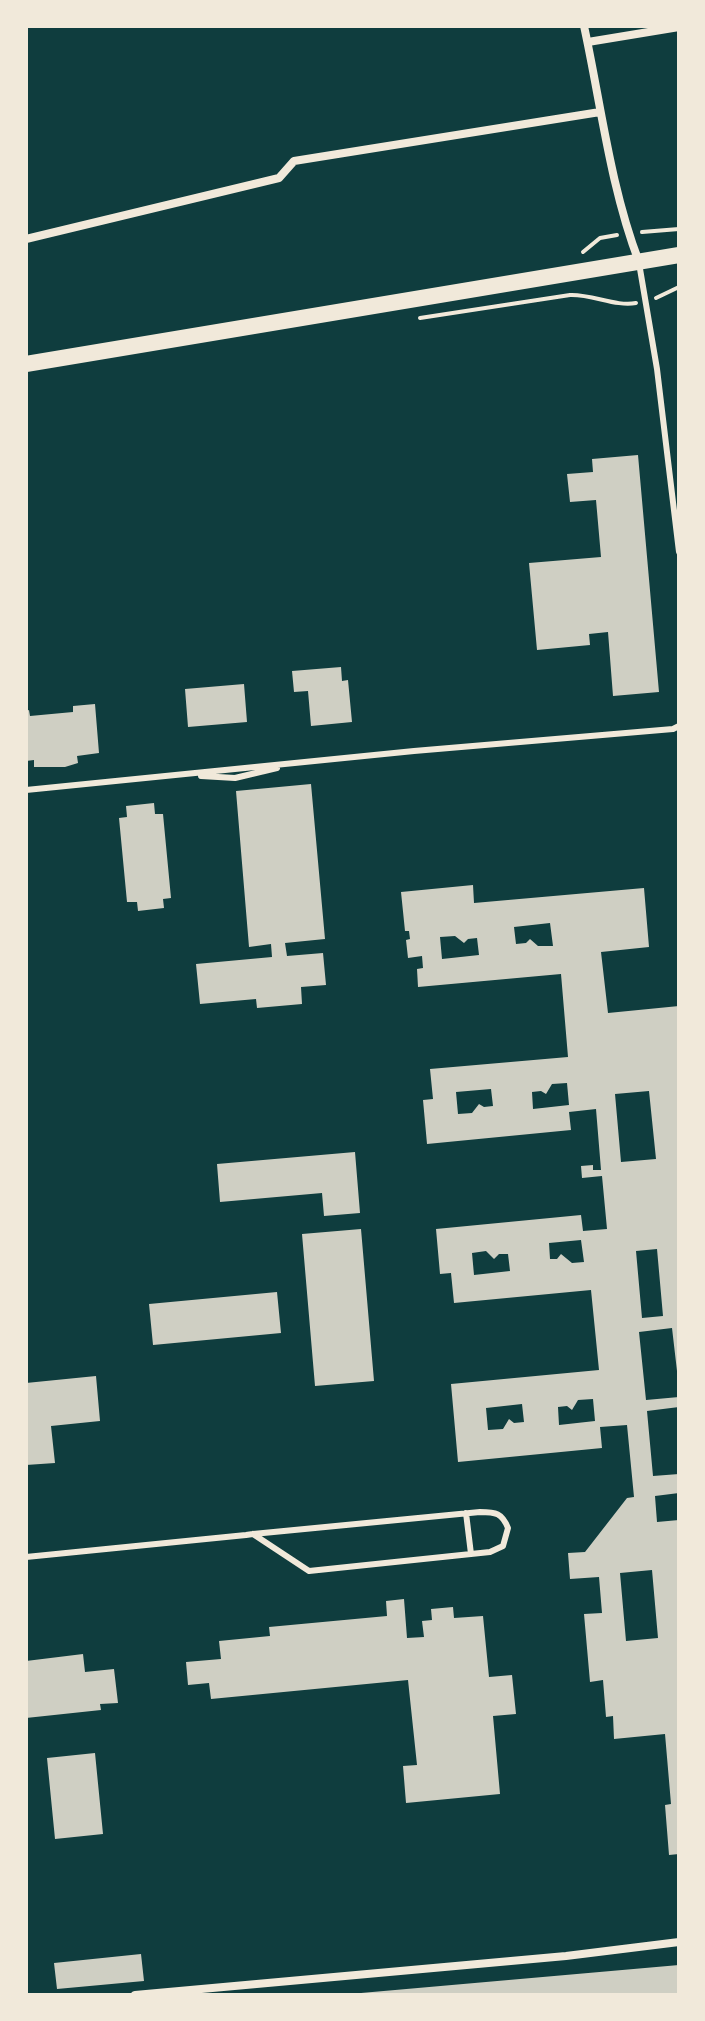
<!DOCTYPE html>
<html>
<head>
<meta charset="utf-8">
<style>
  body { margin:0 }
  #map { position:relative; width:705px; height:2021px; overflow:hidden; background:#0f3d3e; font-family:Overpass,sans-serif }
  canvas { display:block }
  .frame { position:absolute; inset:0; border:28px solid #f1e9da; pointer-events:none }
</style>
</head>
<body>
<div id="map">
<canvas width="705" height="2021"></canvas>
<div class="frame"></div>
</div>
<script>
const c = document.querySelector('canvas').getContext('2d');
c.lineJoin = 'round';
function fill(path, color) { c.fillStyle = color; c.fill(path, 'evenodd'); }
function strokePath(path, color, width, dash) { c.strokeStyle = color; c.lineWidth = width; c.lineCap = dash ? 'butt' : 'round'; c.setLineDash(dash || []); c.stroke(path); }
fill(new Path2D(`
  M638,455L659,692L613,696L608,632L589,634L590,645L537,650L529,563L601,557L596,500L570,502L567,474L593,472L592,459Z
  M341,667L342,681L348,680L352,722L311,726L308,691L294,692L292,671Z
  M244,684L247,722L188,727L185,689Z
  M95,704L99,753L77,756L78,763L65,767H34V760L26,761V711L29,710L30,716L73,712V706Z
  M311,784L325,939L285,943L287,956L323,953L326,985L301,987L302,1004L257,1008L256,999L200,1004L196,964L272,957L271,944L249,947L236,791Z
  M154,803L155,814H163L171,898L163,899L164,908L138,911L137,902H127L119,818L127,817L126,806Z
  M473,885L474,903L644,888L649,947L601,952L608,1013L679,1006V1371H677L672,1328L639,1332L646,1400L679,1397V1407L647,1411L653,1476L679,1474V1493L655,1496L657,1522L679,1520V1854L669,1855L665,1805L671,1804L665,1734L614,1739L613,1716L606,1717L603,1680L590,1682L584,1614L602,1613L599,1577L570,1579L568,1553L585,1552L627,1498L634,1497L627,1425L600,1427L602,1448L458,1462L451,1384L599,1370L591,1290L454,1303L451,1273L440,1274L436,1229L581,1215L583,1231L607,1229L602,1176L582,1178L581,1166L593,1165V1170H601L596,1109L569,1112L571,1130L427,1144L423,1100L433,1099L430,1069L568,1057L561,974L418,987L417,969L423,968L422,956L408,958L406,940L410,939L409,931H405L401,892ZM550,923L553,946H538L530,939L526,943L516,944L514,927ZM455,936L464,943L468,939L477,938L479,955L442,959L440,937ZM567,1083L569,1105L533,1109L532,1092L541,1091L546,1094L552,1084ZM491,1089L493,1106L484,1107L479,1104L472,1113L458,1114L456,1092ZM649,1091L656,1159L621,1162L615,1094ZM581,1240L584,1262L572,1263L561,1254L557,1259H550L549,1243ZM657,1249L663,1316L642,1318L636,1251ZM486,1251L494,1259L499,1254H508L510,1271L474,1275L472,1253ZM593,1399L595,1421L559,1425L558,1407L567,1406L572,1410L578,1400ZM522,1404L524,1422L514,1423L509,1419L503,1429L488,1430L486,1408ZM652,1570L658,1638L626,1641L620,1573Z
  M355,1152L360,1213L324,1216L322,1193L220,1202L217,1164Z
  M361,1229L374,1381L315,1386L302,1234Z
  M277,1292L281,1333L153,1345L149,1304Z
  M96,1376L100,1421L51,1426L55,1463L26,1465V1383Z
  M404,1599L407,1638L424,1637L422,1621L432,1620L431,1609L453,1607L454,1618L483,1616L489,1677L512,1675L516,1714L493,1716L500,1794L406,1803L403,1766L417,1765L408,1680L211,1699L209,1683L188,1685L186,1662L221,1659L219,1641L270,1636L269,1627L387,1616L386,1601Z
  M83,1654L85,1672L114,1669L118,1703L100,1704L101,1710L26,1718V1661Z
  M95,1753L103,1834L55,1839L47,1758Z
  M141,1954L144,1981L57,1989L54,1963Z
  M679,1965V1995H361V1993Z`), '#cfcfc3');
strokePath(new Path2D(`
  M642,232L679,229
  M583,252L600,238L617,235
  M656,298L679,287
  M420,318L570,295C592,294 616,307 636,303`), '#f1e9da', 4);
strokePath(new Path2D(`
  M639,263L657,369L679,552
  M201,776L235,778L277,768
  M26,790L414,751L673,729L679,726
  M466,1513L471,1554
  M26,1557L246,1535L253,1534L480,1512C496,1512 502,1513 508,1528L503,1546L490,1552L309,1571L253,1534`), '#f1e9da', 6);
strokePath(new Path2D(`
  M584,26C601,104 610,186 639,262
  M588,42L679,27
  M26,239L279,178L294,161L600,112
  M135,1995L566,1956L679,1942`), '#f1e9da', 8);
strokePath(new Path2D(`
  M26,364L679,255`), '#f1e9da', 16);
</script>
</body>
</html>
